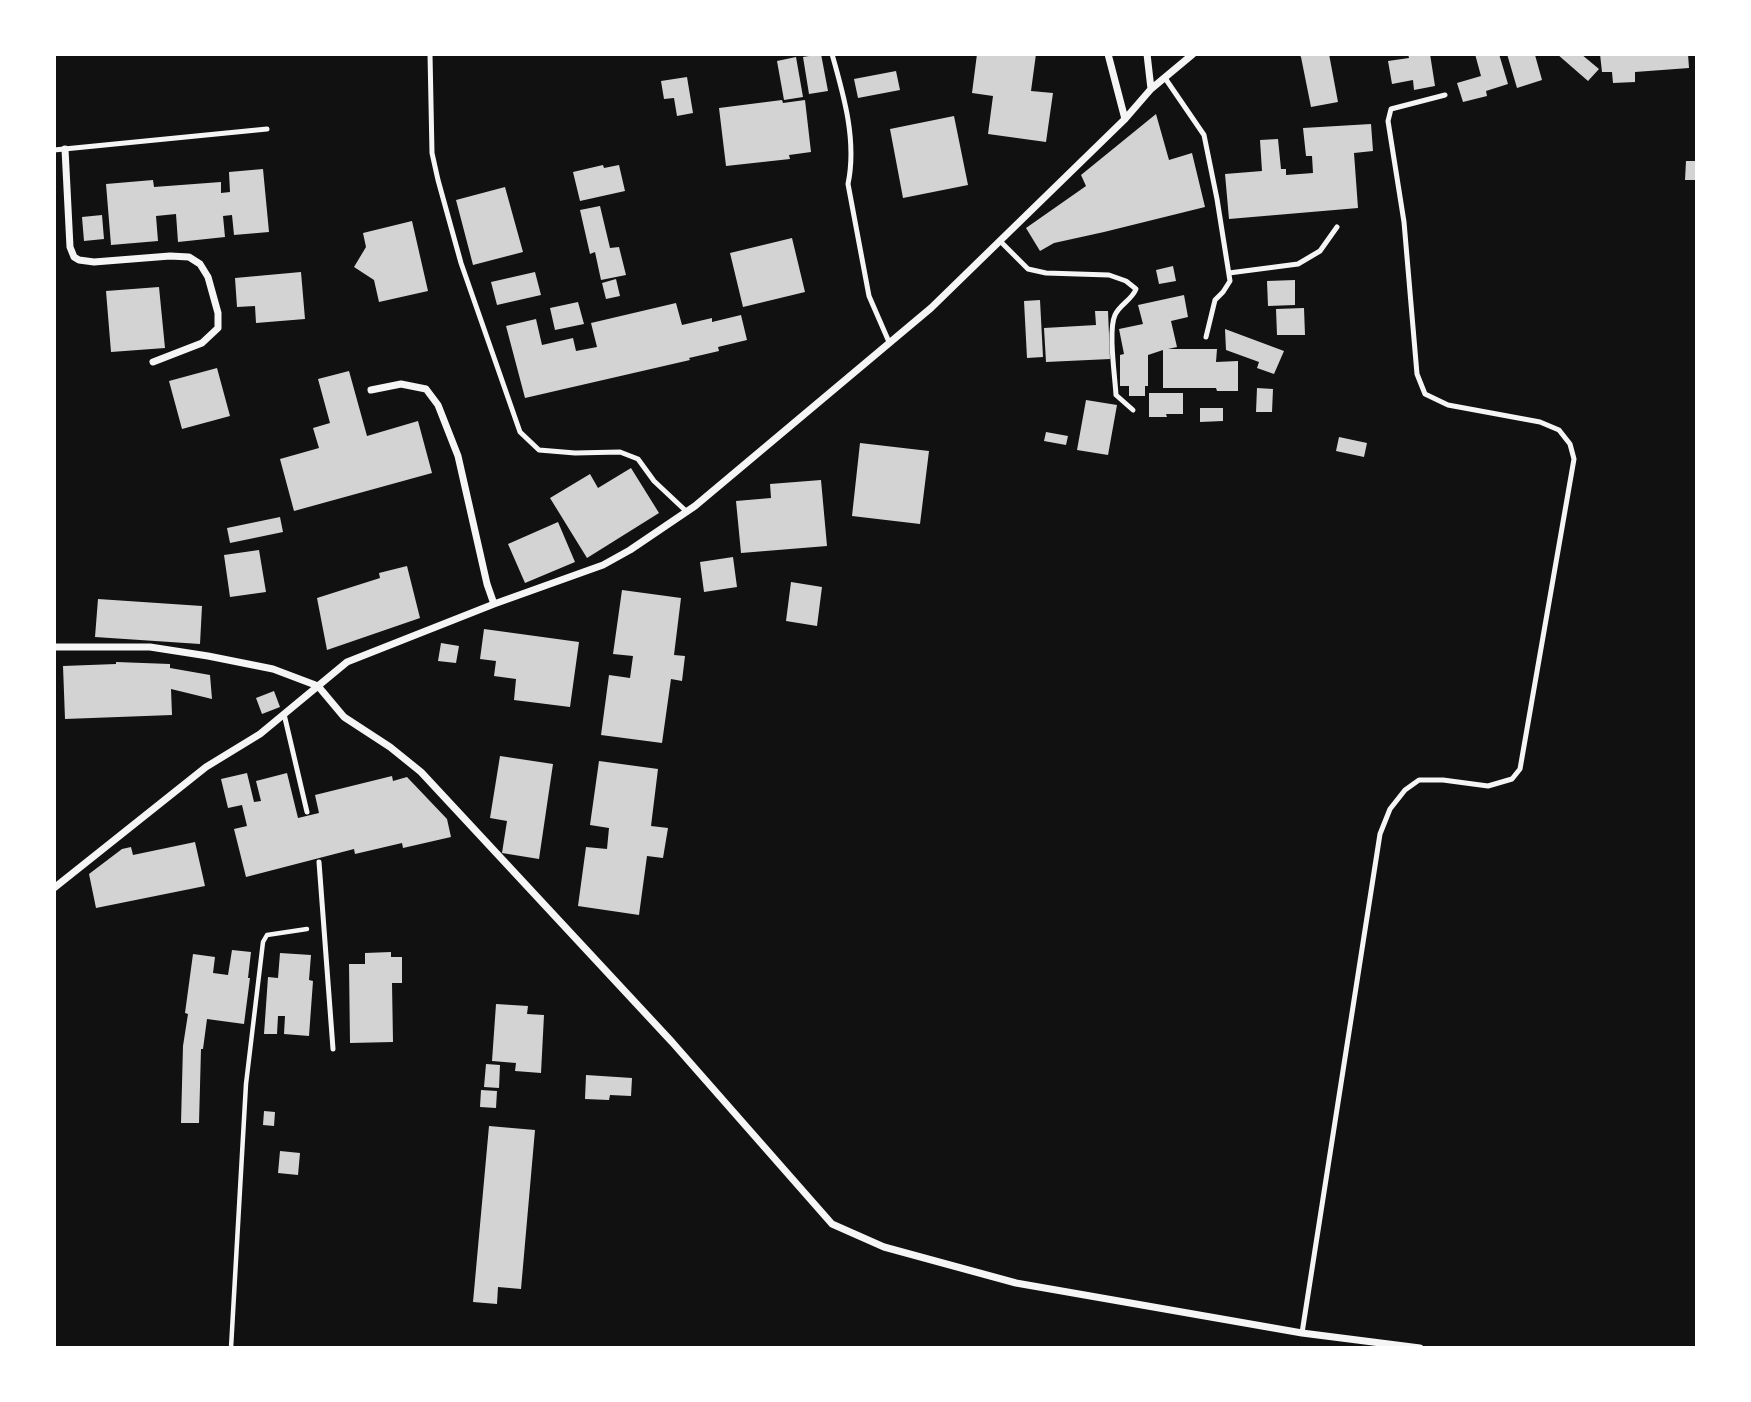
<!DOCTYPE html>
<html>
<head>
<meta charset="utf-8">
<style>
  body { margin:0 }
  #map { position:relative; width:1751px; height:1402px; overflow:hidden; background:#111; font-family:Arial,sans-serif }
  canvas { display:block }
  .frame { position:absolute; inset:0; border:56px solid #fff; pointer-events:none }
</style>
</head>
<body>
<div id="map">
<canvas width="1751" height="1402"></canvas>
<div class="frame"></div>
</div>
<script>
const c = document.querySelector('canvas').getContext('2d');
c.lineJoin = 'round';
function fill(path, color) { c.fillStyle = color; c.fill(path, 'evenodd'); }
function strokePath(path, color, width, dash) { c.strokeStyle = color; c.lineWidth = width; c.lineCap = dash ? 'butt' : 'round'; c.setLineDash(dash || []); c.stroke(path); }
fill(new Path2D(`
  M821,54L828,91L809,94L803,57Z
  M977,54H1036L1031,91L1053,93L1046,142L988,134L993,96L972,93Z
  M1299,54H1329L1338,102L1311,107L1301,57Z
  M1408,54H1430L1435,86L1414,90L1413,80L1392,84L1388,61L1409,58Z
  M1475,54H1499L1508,84L1486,91L1487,96L1463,102L1457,83L1481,76Z
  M1507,54H1530V56L1535,55L1542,80L1517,88Z
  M1557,54H1581L1599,69L1588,81Z
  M1600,54H1688L1689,68L1635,72V82L1613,83L1612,72H1602Z
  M796,57L803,97L784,100L777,61Z
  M896,71L900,90L858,98L854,79Z
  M687,77L693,113L677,116L674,98L664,99L661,81Z
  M782,100L783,103L805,100L811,152L789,155L790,159L726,166L719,108Z
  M1156,114L1169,160L1192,153L1205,207L1104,232L1054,243L1040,251L1026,228L1086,186L1081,175Z
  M954,116L968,185L903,198L890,129Z
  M1371,124L1373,151L1354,153L1358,208L1229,219L1225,174L1262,171L1260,140L1278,139L1281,169H1286V175L1313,173L1312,156H1306L1303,128Z
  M1686,161H1697V180H1685Z
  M603,165L604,168L619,165L625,191L580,201L573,172Z
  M263,169L269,232L234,235L232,215L223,216L225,237L178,242L176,214L156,216L158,241L111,245L106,184L153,180L154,187L221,182V193L230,192L229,172Z
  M505,187L523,252L473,265L456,200Z
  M600,206L610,248L619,247L626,275L601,280L595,252L590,254L580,210Z
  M102,215L104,239L84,241L82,217Z
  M412,221L428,291L379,302L374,280L354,267L366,247L363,233Z
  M792,238L805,292L743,307L730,253Z
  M1173,266L1176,281L1159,284L1156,270Z
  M301,272L305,319L256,323L255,306L237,307L235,278Z
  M535,272L541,295L497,305L491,282Z
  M616,279L620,296L606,299L602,283Z
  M1295,280V305L1268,306L1267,281Z
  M159,287L165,348L111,352L106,291Z
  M1184,295L1188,317L1171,321L1177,347L1168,349H1217L1216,362L1238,361V391H1217L1216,388H1163V350L1148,355V386H1145V396H1129V386H1120V355L1124,354L1119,329L1143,324L1138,305Z
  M1040,300L1043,357L1027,358L1024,301Z
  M578,302L584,324L555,330L550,308Z
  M676,303L682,325L712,318V322L741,315L747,340L718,347L719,351L689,358L690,360L525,398L506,326L536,319L542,345L573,338L576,351L597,347L591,323Z
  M1304,308L1305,335H1277L1276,309Z
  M1095,311H1108L1110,359L1046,362L1044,328L1096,325Z
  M1225,329L1284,351L1274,374L1257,368L1259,362L1226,350Z
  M217,368L230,416L182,429L169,381Z
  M349,371L367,436L418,421L432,473L294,511L280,459L319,448L313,428L330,423L318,379Z
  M1257,388L1273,389L1272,412H1256Z
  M1149,393H1183V414H1166L1167,417H1149Z
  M1086,400L1117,405L1108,455L1077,450Z
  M1200,408H1223V421L1200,422Z
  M1046,432L1068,436L1066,445L1044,441Z
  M1339,437L1367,443L1364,457L1336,451Z
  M860,443L929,451L920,524L852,516Z
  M631,468L659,513L587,558L550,498L590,474L598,488Z
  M821,480L827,546L741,553L736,501L771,498L770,484Z
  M280,517L283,532L230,543L227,528Z
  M558,522L575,562L525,583L508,544Z
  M259,550L266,592L230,597L224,555Z
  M733,557L737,587L704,592L700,562Z
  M407,566L420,618L327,650L317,598L380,578L379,573Z
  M791,582L822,587L817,626L786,621Z
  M622,590L681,598L674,655L685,656L682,681L671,679L662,743L601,735L609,675L630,678L633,656L613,654Z
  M98,599L202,606L200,644L95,637Z
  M484,629L579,642L570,707L514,700L516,679L494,676L496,661L480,659Z
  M441,643L459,646L456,663L438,661Z
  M116,662L170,664V668L210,675L212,699L171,689L172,715L65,719L63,666L116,664Z
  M274,691L280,707L262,714L256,698Z
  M500,756L553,764L539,859L502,853L507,821L490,818Z
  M599,761L658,769L651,826L668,828L663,858L647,856L639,915L578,906L586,847L607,849L609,828L590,825Z
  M247,773L254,802L261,801L256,781L287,773L298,818L319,813L315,795L392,776L393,781L407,777L447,819L451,837L403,848L402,843L355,854L354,849L246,877L234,829L247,826L242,805L228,808L221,779Z
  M195,842L205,886L96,908L89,874L122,849L131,847L133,855Z
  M232,950L251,952L248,978H250L244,1024L207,1019L203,1049H201L199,1123H181L183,1046L188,1014L185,1013L193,954L215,957L213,973L228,975Z
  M391,952V957H402V983H392L393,1042L350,1043L349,964H365V953Z
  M280,953L311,955L309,980L313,981L309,1036L284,1034L285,1016H278L277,1034H264L268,977L278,978Z
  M496,1004L528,1006L527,1014L544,1015L541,1073L515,1071L516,1063L492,1061Z
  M486,1064L500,1065L499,1088L484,1087Z
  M586,1075L632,1078L631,1096L610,1095L609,1100L585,1099Z
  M481,1090L497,1091L496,1108L480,1107Z
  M264,1111L275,1112L274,1126L263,1125Z
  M489,1126L535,1130L521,1289L498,1287L497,1304L473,1302Z
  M280,1151L300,1153L298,1175L278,1173Z`), '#d3d3d3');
strokePath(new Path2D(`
  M231,1348L246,1084L263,942L267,935L307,929`), '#f5f5f5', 4.5);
strokePath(new Path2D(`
  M430,54L432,153L438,180L461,263L520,432L539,450L575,453L620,452L638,459L654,481L687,512
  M832,54C844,96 857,141 848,184L869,296L889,342
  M1165,78L1204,135L1217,199L1230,281L1223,292L1215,300L1206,337
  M54,150L267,129
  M1000,241L1028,269L1046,273L1109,275L1126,281L1136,289C1132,300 1120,304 1115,315C1108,330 1115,376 1116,395L1133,410
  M1229,273L1298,264L1320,251L1337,227
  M284,714L307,812
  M319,862L333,1049
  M1302,1333L1380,834L1390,809L1405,790L1419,780H1443L1488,786L1512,779L1520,769L1574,459L1570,444L1559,430L1540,422L1448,405L1425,394L1417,374L1404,222L1388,121L1391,109L1445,95`), '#f5f5f5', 5);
strokePath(new Path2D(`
  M1108,54L1125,119
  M1147,54L1151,89
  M65,149L70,247L74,257L79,260L94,262L170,256L189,257L200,264L208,277L218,313V328L202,343L153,362
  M371,390L401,384L426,389L438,405L458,456L487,584L494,604
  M54,647H150L208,656L273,669L318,686
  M318,686L344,717L390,747L421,772L672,1042L832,1224L884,1247L1016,1283L1302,1333L1420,1348
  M54,888L206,767L260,734L347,662L494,604L603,565L630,550L695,506L931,308L1125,119L1151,89L1193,54`), '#f5f5f5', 7);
</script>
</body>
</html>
